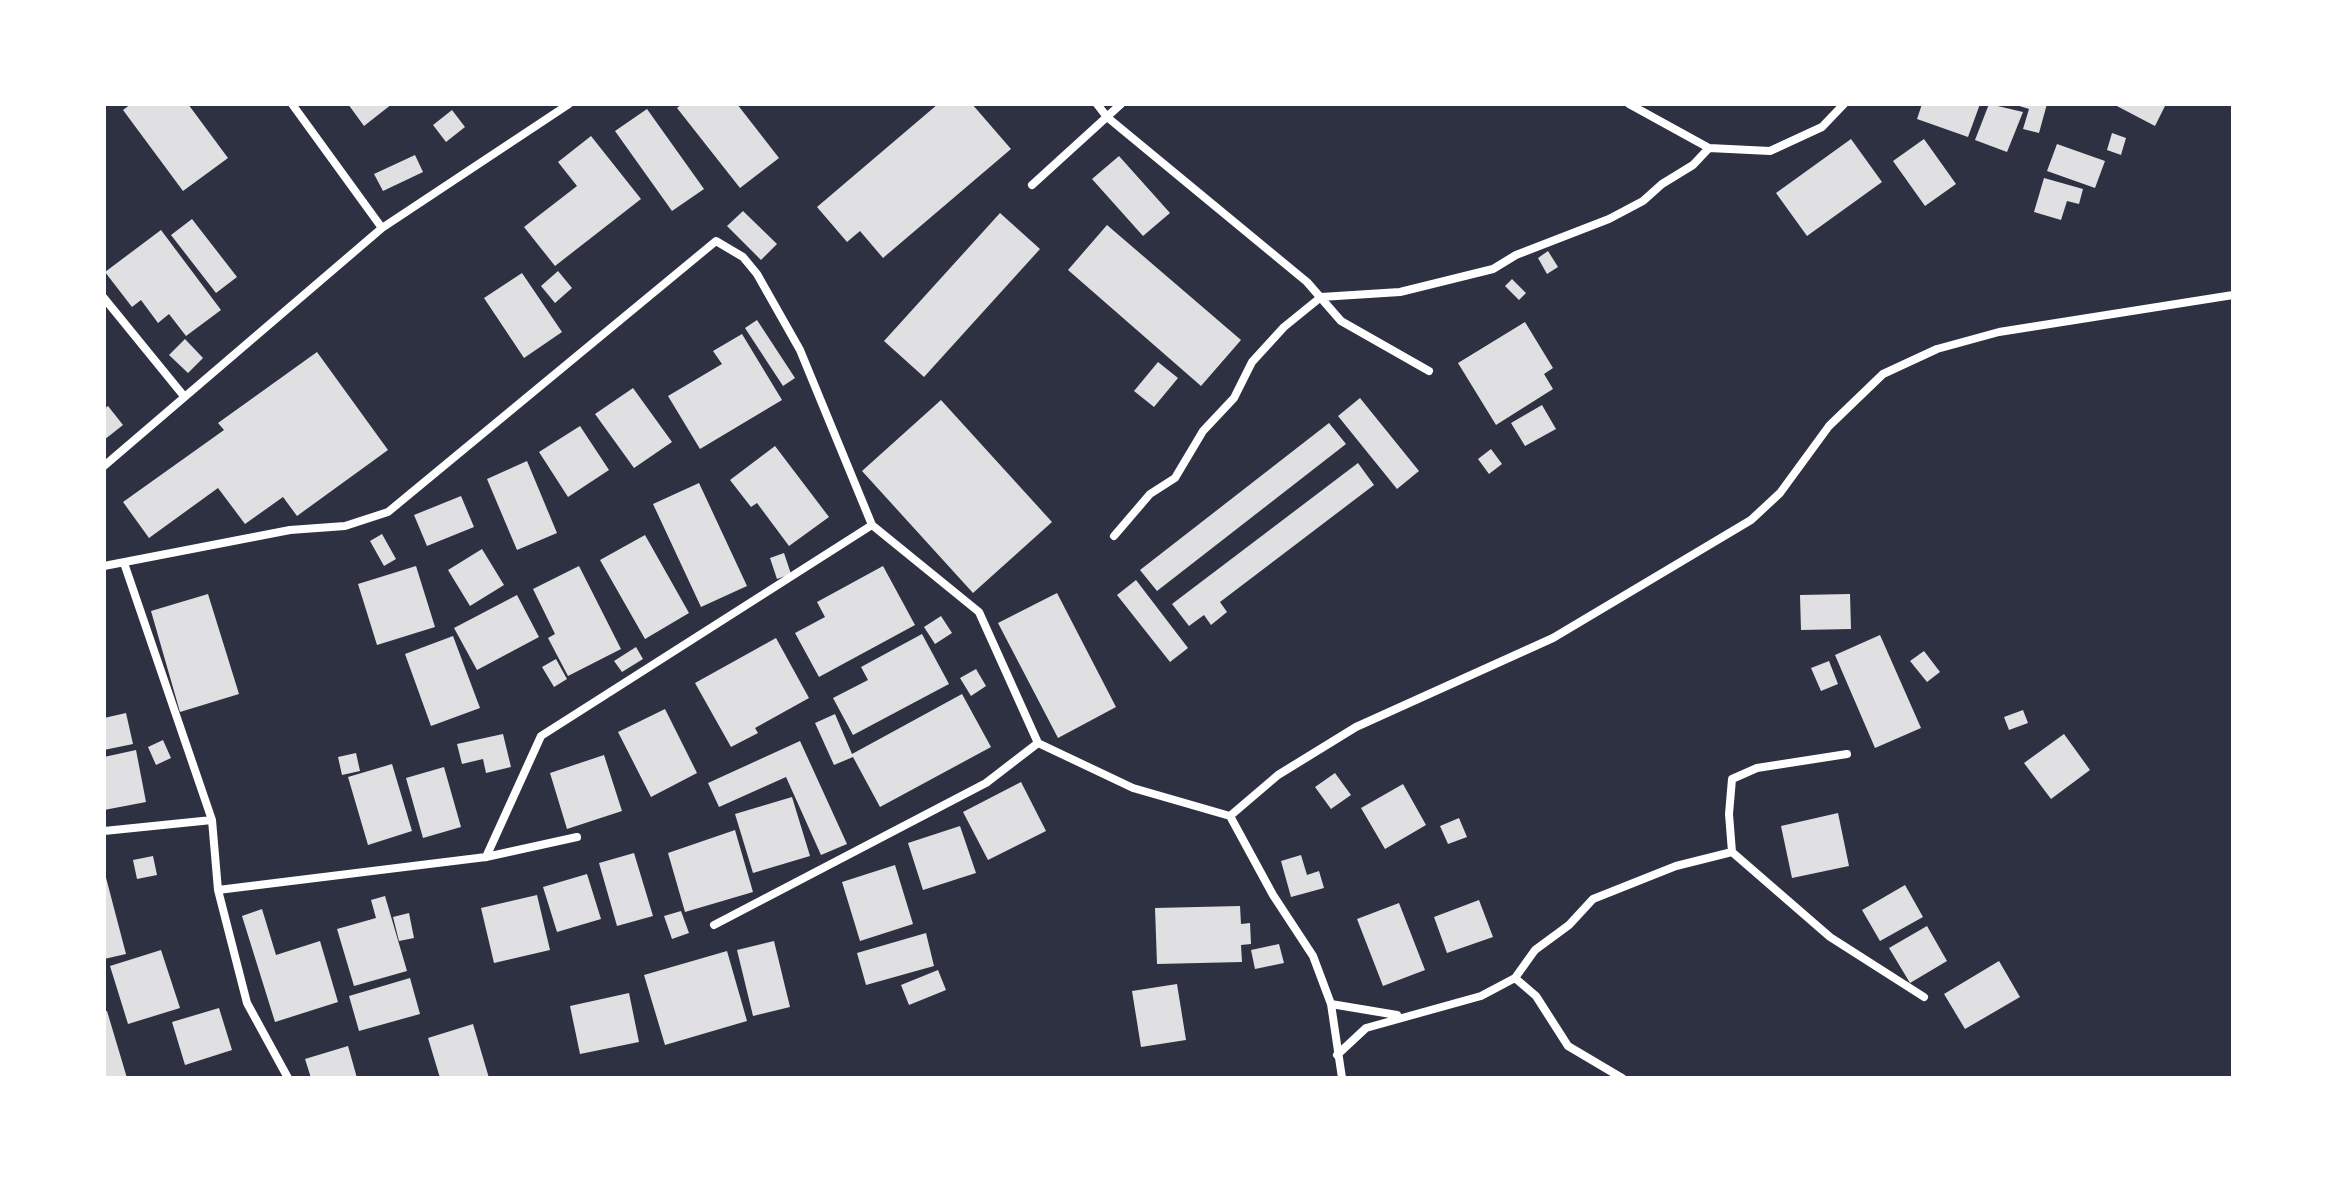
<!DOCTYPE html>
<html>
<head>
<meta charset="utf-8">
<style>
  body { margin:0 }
  #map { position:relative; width:2337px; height:1182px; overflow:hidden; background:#2d3142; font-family:"Noto Sans",sans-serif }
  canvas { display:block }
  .frame { position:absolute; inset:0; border:106px solid #fff; pointer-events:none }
</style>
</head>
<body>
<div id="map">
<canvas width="2337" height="1182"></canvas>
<div class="frame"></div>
</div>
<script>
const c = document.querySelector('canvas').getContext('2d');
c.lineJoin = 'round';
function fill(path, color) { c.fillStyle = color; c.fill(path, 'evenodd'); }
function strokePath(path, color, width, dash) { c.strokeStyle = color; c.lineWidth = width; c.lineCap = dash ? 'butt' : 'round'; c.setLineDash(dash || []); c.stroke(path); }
fill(new Path2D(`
  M131,104H188L228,158L183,191L123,110Z
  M348,104H392L364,126Z
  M682,104H737L779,158L740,188L677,108Z
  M938,104H972L1011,149L883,258L860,231L847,242L817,207Z
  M1922,104H1980L1968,137L1917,119Z
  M1989,104L2023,112L2007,152L1975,140Z
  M2013,104H2047L2039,133L2023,129L2029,109Z
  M2113,104H2166L2155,126Z
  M647,109L704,189L672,211L615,131Z
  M452,110L465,127L446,142L433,125Z
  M2112,133L2126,138L2121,155L2107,150Z
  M591,136L641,199L555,266L524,227L577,186L558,162Z
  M1851,139L1882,182L1807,236L1776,193Z
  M1924,139L1956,184L1925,206L1893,161Z
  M2057,144L2105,161L2095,188L2047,171Z
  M415,155L423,172L383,191L374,174Z
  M1119,156L1170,213L1143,236L1092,179Z
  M2044,178L2083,189L2079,204L2067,201L2061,220L2034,212Z
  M743,211L777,244L761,260L727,226Z
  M1000,213L1040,249L924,377L884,341Z
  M192,219L237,277L216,293L171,235Z
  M1107,225L1241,340L1201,386L1068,270Z
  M161,230L221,310L186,336L169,314L158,323L141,300L132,307L105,272Z
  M1548,251L1558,267L1547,274L1538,258Z
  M558,271L572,288L555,303L541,286Z
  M522,273L562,332L524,358L484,298Z
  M1512,279L1526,293L1519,300L1505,286Z
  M757,320L795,378L783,386L745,328Z
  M1525,322L1553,368L1544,374L1553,389L1496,425L1458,363Z
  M742,334L782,400L700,449L668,396L722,364L713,351Z
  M185,339L203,358L188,373L169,355Z
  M317,352L388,450L297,516L283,497L245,524L218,488L149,538L123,502L224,430L218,423Z
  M1158,362L1178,378L1154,407L1134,391Z
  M633,388L672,442L634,468L595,414Z
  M1360,398L1419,471L1397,489L1338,416Z
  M941,400L1052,522L973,593L862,471Z
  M1542,405L1556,429L1525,446L1511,423Z
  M108,406L123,425L104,440V409Z
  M1329,423L1346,444L1157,591L1140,570Z
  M580,426L609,470L568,497L539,452Z
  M775,446L829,517L789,546L757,503L751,507L730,480Z
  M1491,449L1502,464L1489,474L1478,459Z
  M527,461L557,533L517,550L487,479Z
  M1358,463L1374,485L1220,602L1227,612L1211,625L1204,615L1189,626L1172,604Z
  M699,483L747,586L701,607L653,504Z
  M461,496L474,527L427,546L414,515Z
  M382,534L396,559L384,566L370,541Z
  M645,535L689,613L645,639L600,560Z
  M482,549L504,585L470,606L448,570Z
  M784,553L791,574L777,579L770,558Z
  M416,566L435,627L377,645L358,584Z
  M579,566L621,649L568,676L548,638L555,634L533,589Z
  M883,566L915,625L819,677L795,633L825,617L817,602Z
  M1136,580L1188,648L1170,662L1117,595Z
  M1057,593L1116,707L1058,738L998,623Z
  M208,594L239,694L180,712L151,611Z
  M1850,594L1851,629L1801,630L1800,595Z
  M517,595L539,637L477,670L454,628Z
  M941,616L952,633L935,644L924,627Z
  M922,634L949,684L853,735L833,698L868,680L861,667Z
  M1880,635L1921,728L1875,748L1835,655Z
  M453,636L480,708L431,726L405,654Z
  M776,638L809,698L755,728L758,733L731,747L695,683Z
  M636,647L643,659L622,672L614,661Z
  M1924,651L1940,672L1927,682L1910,661Z
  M556,659L567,679L554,687L542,667Z
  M1829,661L1838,684L1821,691L1811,668Z
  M976,669L986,686L971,696L960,678Z
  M962,694L991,747L880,807L853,757L834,765L815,723L835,714L852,754Z
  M665,709L697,773L651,797L618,732Z
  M2023,710L2028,723L2009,730L2004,717Z
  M126,713L133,744L104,750V718Z
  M503,734L511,767L486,773L483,759L462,764L457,744Z
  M2064,734L2090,770L2051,799L2024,763Z
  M163,740L171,758L156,765L148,747Z
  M800,741L847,844L821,855L786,777L719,807L708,783Z
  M136,750L146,802L104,810V757Z
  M356,753L360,771L342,775L338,757Z
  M604,755L622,811L567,829L550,773Z
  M392,764L412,831L368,845L348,777Z
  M444,767L461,827L423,838L406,778Z
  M1335,773L1351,795L1331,809L1315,787Z
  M1021,782L1046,831L988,860L963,812Z
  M1403,784L1426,825L1385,849L1361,808Z
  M792,797L810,856L753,873L735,814Z
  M1838,813L1849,866L1792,878L1781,826Z
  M1459,818L1467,837L1448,844L1440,826Z
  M960,826L976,873L923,890L908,843Z
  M735,830L753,892L685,912L668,853Z
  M634,853L653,916L617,926L599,863Z
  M1301,855L1307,875L1319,871L1324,888L1291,897L1281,861Z
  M153,856L157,875L137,879L133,860Z
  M895,865L913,924L860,941L842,882Z
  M104,870L126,954L104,959Z
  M587,874L601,919L557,932L543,887Z
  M1905,885L1923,917L1880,941L1862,910Z
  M537,895L550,950L494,963L481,908Z
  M385,896L407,971L354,986L337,929L376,918L371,900Z
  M1479,900L1493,937L1447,953L1434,917Z
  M1399,903L1425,970L1383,986L1357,919Z
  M1240,906L1241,924L1250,923L1251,944L1241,945L1242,962L1157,964L1155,908Z
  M262,909L276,955L320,941L338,1002L275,1022L242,916Z
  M681,911L689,933L672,939L664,916Z
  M409,913L414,938L399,941L393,917Z
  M1927,926L1947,961L1910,983L1889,948Z
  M926,933L934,966L866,985L857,953Z
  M774,941L790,1007L753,1016L737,950Z
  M1279,944L1284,963L1255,969L1251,950Z
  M161,950L180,1008L128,1024L110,966Z
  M727,951L747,1021L665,1045L644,975Z
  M1999,961L2020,997L1965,1029L1944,994Z
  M938,970L946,990L909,1005L901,985Z
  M410,978L420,1014L359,1031L349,996Z
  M1177,984L1186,1040L1141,1047L1132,991Z
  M629,993L639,1042L580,1054L570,1006Z
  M219,1008L232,1050L185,1065L172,1022Z
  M107,1011L127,1078H104V1012Z
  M473,1024L489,1078H440L428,1038Z
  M348,1046L357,1078H311L305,1059Z`), '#e0e0e3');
strokePath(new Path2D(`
  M292,104L382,228
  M1097,104L1107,117L1307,282L1341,321L1429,371
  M1709,148L1770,151L1822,127L1844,104
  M1032,185L1121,104
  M104,298L183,395
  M104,466L382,228L569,104
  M1114,536L1150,494L1175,478L1203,431L1234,398L1252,362L1284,327L1321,297L1400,292L1493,269L1516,255L1609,219L1643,201L1662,184L1693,165L1709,148L1629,104
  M124,563L212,820L218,890L247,1003L288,1078
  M104,566L290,530L345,526L388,512L716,241L743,257L757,274L800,350L872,525L979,612L1038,743L986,783L714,925
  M1038,743L1133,788L1230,816L1278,775L1356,727L1553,638L1751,520L1780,493L1829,426L1883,374L1937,349L1999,332L2233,295
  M1230,816L1273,895L1313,956L1331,1004L1342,1078
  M104,831L212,820
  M1732,852L1830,937L1924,997
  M486,857L541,736L872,525
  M218,890L486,857L577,837
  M1515,978L1536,996L1568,1046L1622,1078
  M1331,1004L1397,1015
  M1337,1055L1366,1028L1481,996L1515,978L1535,950L1569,925L1593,899L1676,866L1732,852L1729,814L1732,779L1757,768L1847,754`), '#fff', 8);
</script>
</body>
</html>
